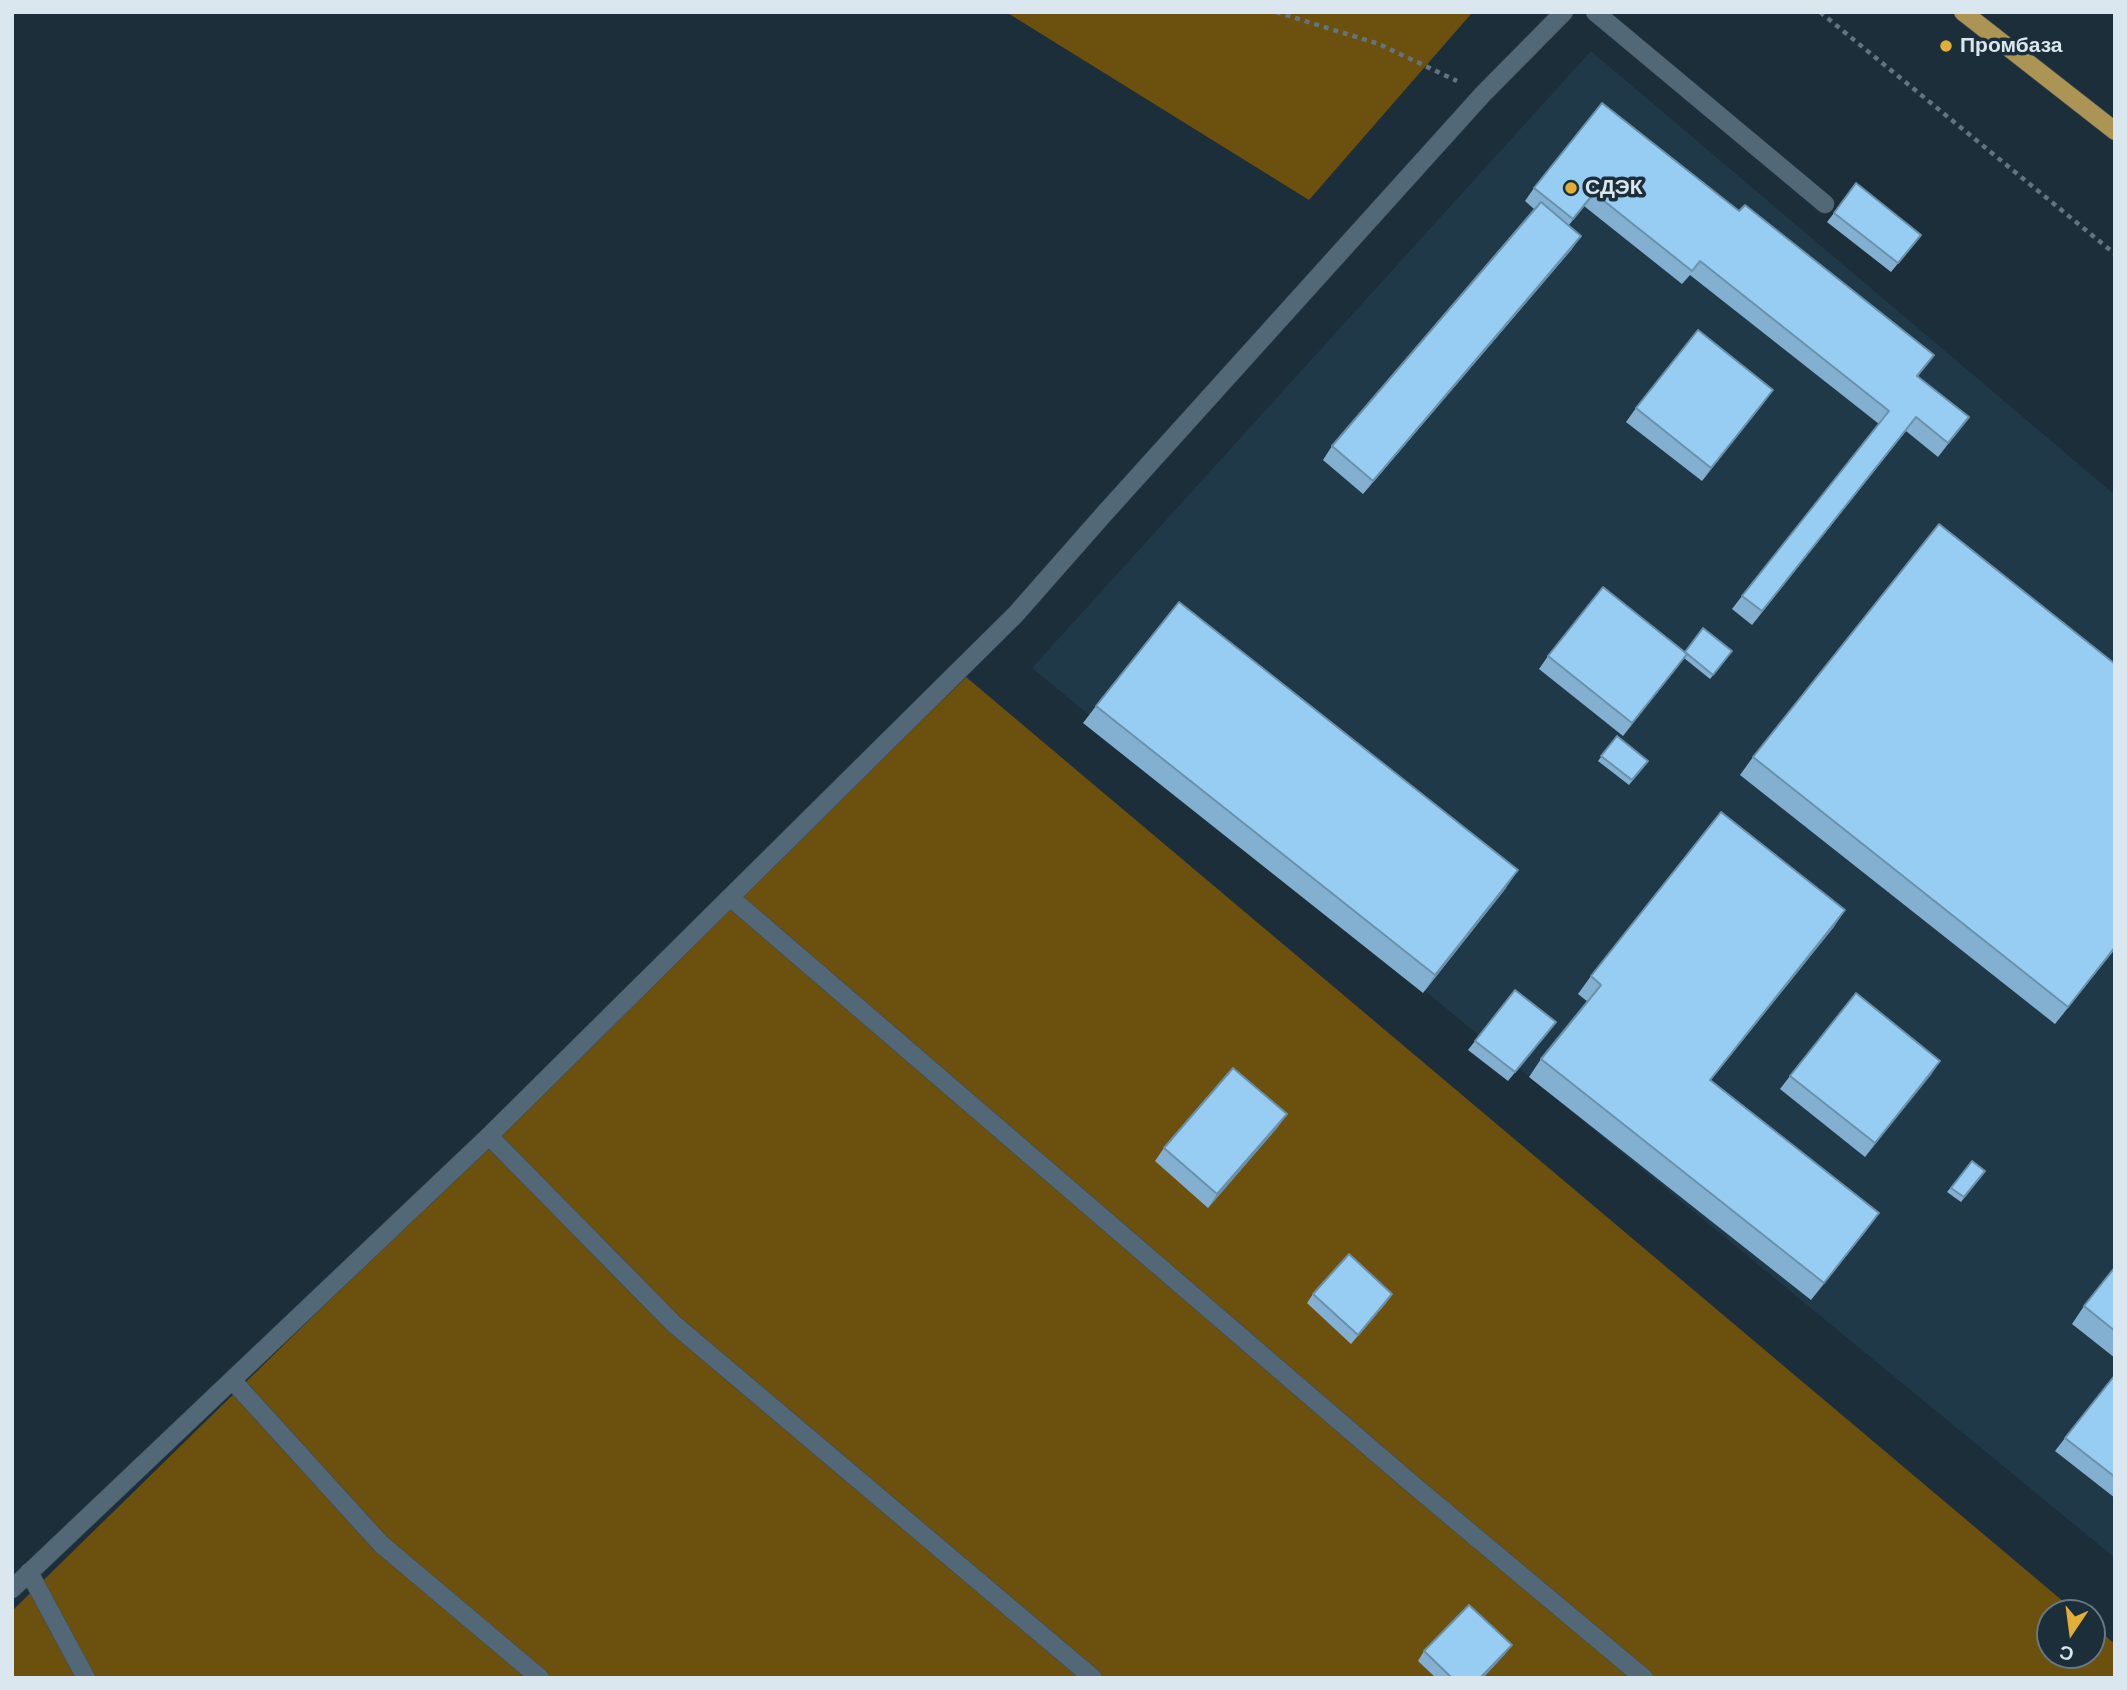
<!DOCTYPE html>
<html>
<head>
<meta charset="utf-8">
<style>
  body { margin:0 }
  #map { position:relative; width:2127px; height:1690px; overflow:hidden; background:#1b2e3a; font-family:Arial,sans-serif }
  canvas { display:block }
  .frame { position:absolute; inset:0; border:14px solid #dbe7ef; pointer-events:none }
  .north { position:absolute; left:2036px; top:1599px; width:70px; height:70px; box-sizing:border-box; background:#1b2e3a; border:2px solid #687882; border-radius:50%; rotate:193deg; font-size:19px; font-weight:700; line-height:28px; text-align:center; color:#dbe7ef }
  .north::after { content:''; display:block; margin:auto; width:24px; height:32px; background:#e3ae35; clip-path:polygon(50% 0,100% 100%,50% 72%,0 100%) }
</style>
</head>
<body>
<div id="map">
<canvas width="2127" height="1690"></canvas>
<div class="frame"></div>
<div class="north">С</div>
</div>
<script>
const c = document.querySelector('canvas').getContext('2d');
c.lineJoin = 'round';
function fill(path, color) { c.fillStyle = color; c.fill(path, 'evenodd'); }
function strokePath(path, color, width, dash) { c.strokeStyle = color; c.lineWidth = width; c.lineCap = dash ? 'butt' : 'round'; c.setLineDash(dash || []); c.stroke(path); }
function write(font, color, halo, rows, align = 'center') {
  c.font = font + ' Arial,sans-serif'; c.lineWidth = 7; c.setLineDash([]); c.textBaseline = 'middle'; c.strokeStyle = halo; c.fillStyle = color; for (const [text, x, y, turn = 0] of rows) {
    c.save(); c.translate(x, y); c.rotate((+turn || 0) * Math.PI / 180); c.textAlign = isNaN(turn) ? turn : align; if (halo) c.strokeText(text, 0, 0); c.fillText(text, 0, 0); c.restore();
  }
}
fill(new Path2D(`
  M1591,51L2115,495V1558L1032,668Z`), '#203949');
fill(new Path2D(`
  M1006,12H1468L1471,14L1309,200Z
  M966,677L2077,1613H2050V1655H2092V1625L2115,1644V1678H12V1611Z`), '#6c500e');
const minor = new Path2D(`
  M1595,12L1825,204
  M731,898L1411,1483L1644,1678
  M489,1136L674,1324L1093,1678
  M233,1381L381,1544L540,1678
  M29,1572L86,1678
  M12,1589L489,1136L1016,614L1104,514L1483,94L1564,12`);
const major = new Path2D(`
  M1963,12L2115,131`);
strokePath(minor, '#3c4c57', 19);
strokePath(major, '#3c4c57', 19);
strokePath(new Path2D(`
  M1276,12L1379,44L1457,81
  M1820,12L2115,254`), '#63747e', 4.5, [5, 5]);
strokePath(minor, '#536876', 18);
strokePath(major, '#ab9454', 18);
fill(new Path2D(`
  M1602,103L1739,211L1934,355L1918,376L1959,430L1938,457L1906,431L1752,625L1732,609L1742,596L1879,424L1690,275L1682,284L1584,206L1569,225L1572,249L1363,494L1323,460L1332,446L1534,209L1525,201L1534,188Z
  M1834,213L1914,244L1891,272L1827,222Z
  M1773,390L1702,481L1626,422L1636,408Z
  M1732,651L1710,679L1684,658L1623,736L1539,669L1548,656Z
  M1096,706L1506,888L1423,993L1083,723Z
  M1617,736L1648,761L1629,785L1598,761Z
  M1753,757L2115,949L2055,1024L1740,775Z
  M1845,910L1833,928L1711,1080L1879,1213L1866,1231L1811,1300L1529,1077L1541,1059L1588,1002L1578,994L1591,976Z
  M1549,1031L1508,1081L1468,1050L1475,1041Z
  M1940,1061L1865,1157L1780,1089L1790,1076Z
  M1287,1114L1277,1128L1208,1208L1155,1161L1164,1148Z
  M1972,1161L1985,1171L1961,1202L1947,1192Z
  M2115,1267V1358L2072,1324L2084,1306Z
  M1313,1294L1386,1303L1351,1344L1307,1303Z
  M2115,1375V1498L2055,1451L2065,1438Z
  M1424,1651L1505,1654L1483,1678H1436L1418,1661Z`), '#83b0d1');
fill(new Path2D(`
  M1581,236L1572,249L1363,494L1373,481Z
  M1773,390L1764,403L1702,481L1711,468Z
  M1916,417L1906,431L1752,625L1762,611Z
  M1969,417L1959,430L1938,457L1948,443Z
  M1687,654L1677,668L1623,736L1632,723Z
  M1518,870L1506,888L1423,993L1435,975Z
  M1845,910L1833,928L1697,1097L1710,1080Z
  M2115,947V949L2055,1024L2068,1007Z
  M1940,1061L1931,1075L1865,1157L1875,1143Z
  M1287,1114L1277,1128L1208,1208L1217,1194Z
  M1879,1213L1866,1231L1811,1300L1824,1283Z
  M1392,1294L1386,1303L1351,1344L1358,1335Z
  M1512,1645L1505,1654L1483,1678H1480Z`), '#6a90aa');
const building = new Path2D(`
  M1602,103L1739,211L1745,205L1934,355L1917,376L1969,417L1948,443L1916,417L1762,611L1742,596L1889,411L1700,261L1692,271L1594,193L1573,219L1534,188Z
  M1856,183L1921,235L1898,263L1834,213Z
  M1541,202L1581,236L1373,481L1332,446Z
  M1698,330L1773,390L1711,468L1636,408Z
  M1939,524L2115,664V947L2068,1007L1753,757Z
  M1603,587L1687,654L1632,723L1548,656Z
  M1179,602L1518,870L1435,975L1096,706Z
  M1703,628L1732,651L1713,675L1685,652Z
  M1617,736L1648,761L1632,780L1601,756Z
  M1721,812L1845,910L1710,1080L1879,1213L1824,1283L1541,1059L1601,985L1591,976Z
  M1515,990L1556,1022L1515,1072L1475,1041Z
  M1856,993L1940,1061L1875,1143L1790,1076Z
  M1233,1068L1287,1114L1217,1194L1164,1148Z
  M1972,1161L1985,1171L1964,1197L1951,1188Z
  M1349,1254L1392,1294L1358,1335L1313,1294Z
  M2115,1267V1331L2084,1306Z
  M2115,1375V1477L2065,1438Z
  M1469,1605L1512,1645L1480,1678H1452L1424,1651Z`);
fill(building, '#98cdf3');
strokePath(building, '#6a90aa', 2);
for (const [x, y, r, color] of [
  [1946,46,7,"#e3ae35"],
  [1571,188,7,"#e3ae35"]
]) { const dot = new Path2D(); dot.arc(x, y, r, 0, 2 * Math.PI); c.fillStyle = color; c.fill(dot); strokePath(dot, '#1b2e3a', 2.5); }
write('bold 21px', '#dbe7ef', '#1b2e3a', [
  ["Промбаза",1960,46],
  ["СДЭК",1585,188]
], 'left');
</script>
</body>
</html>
